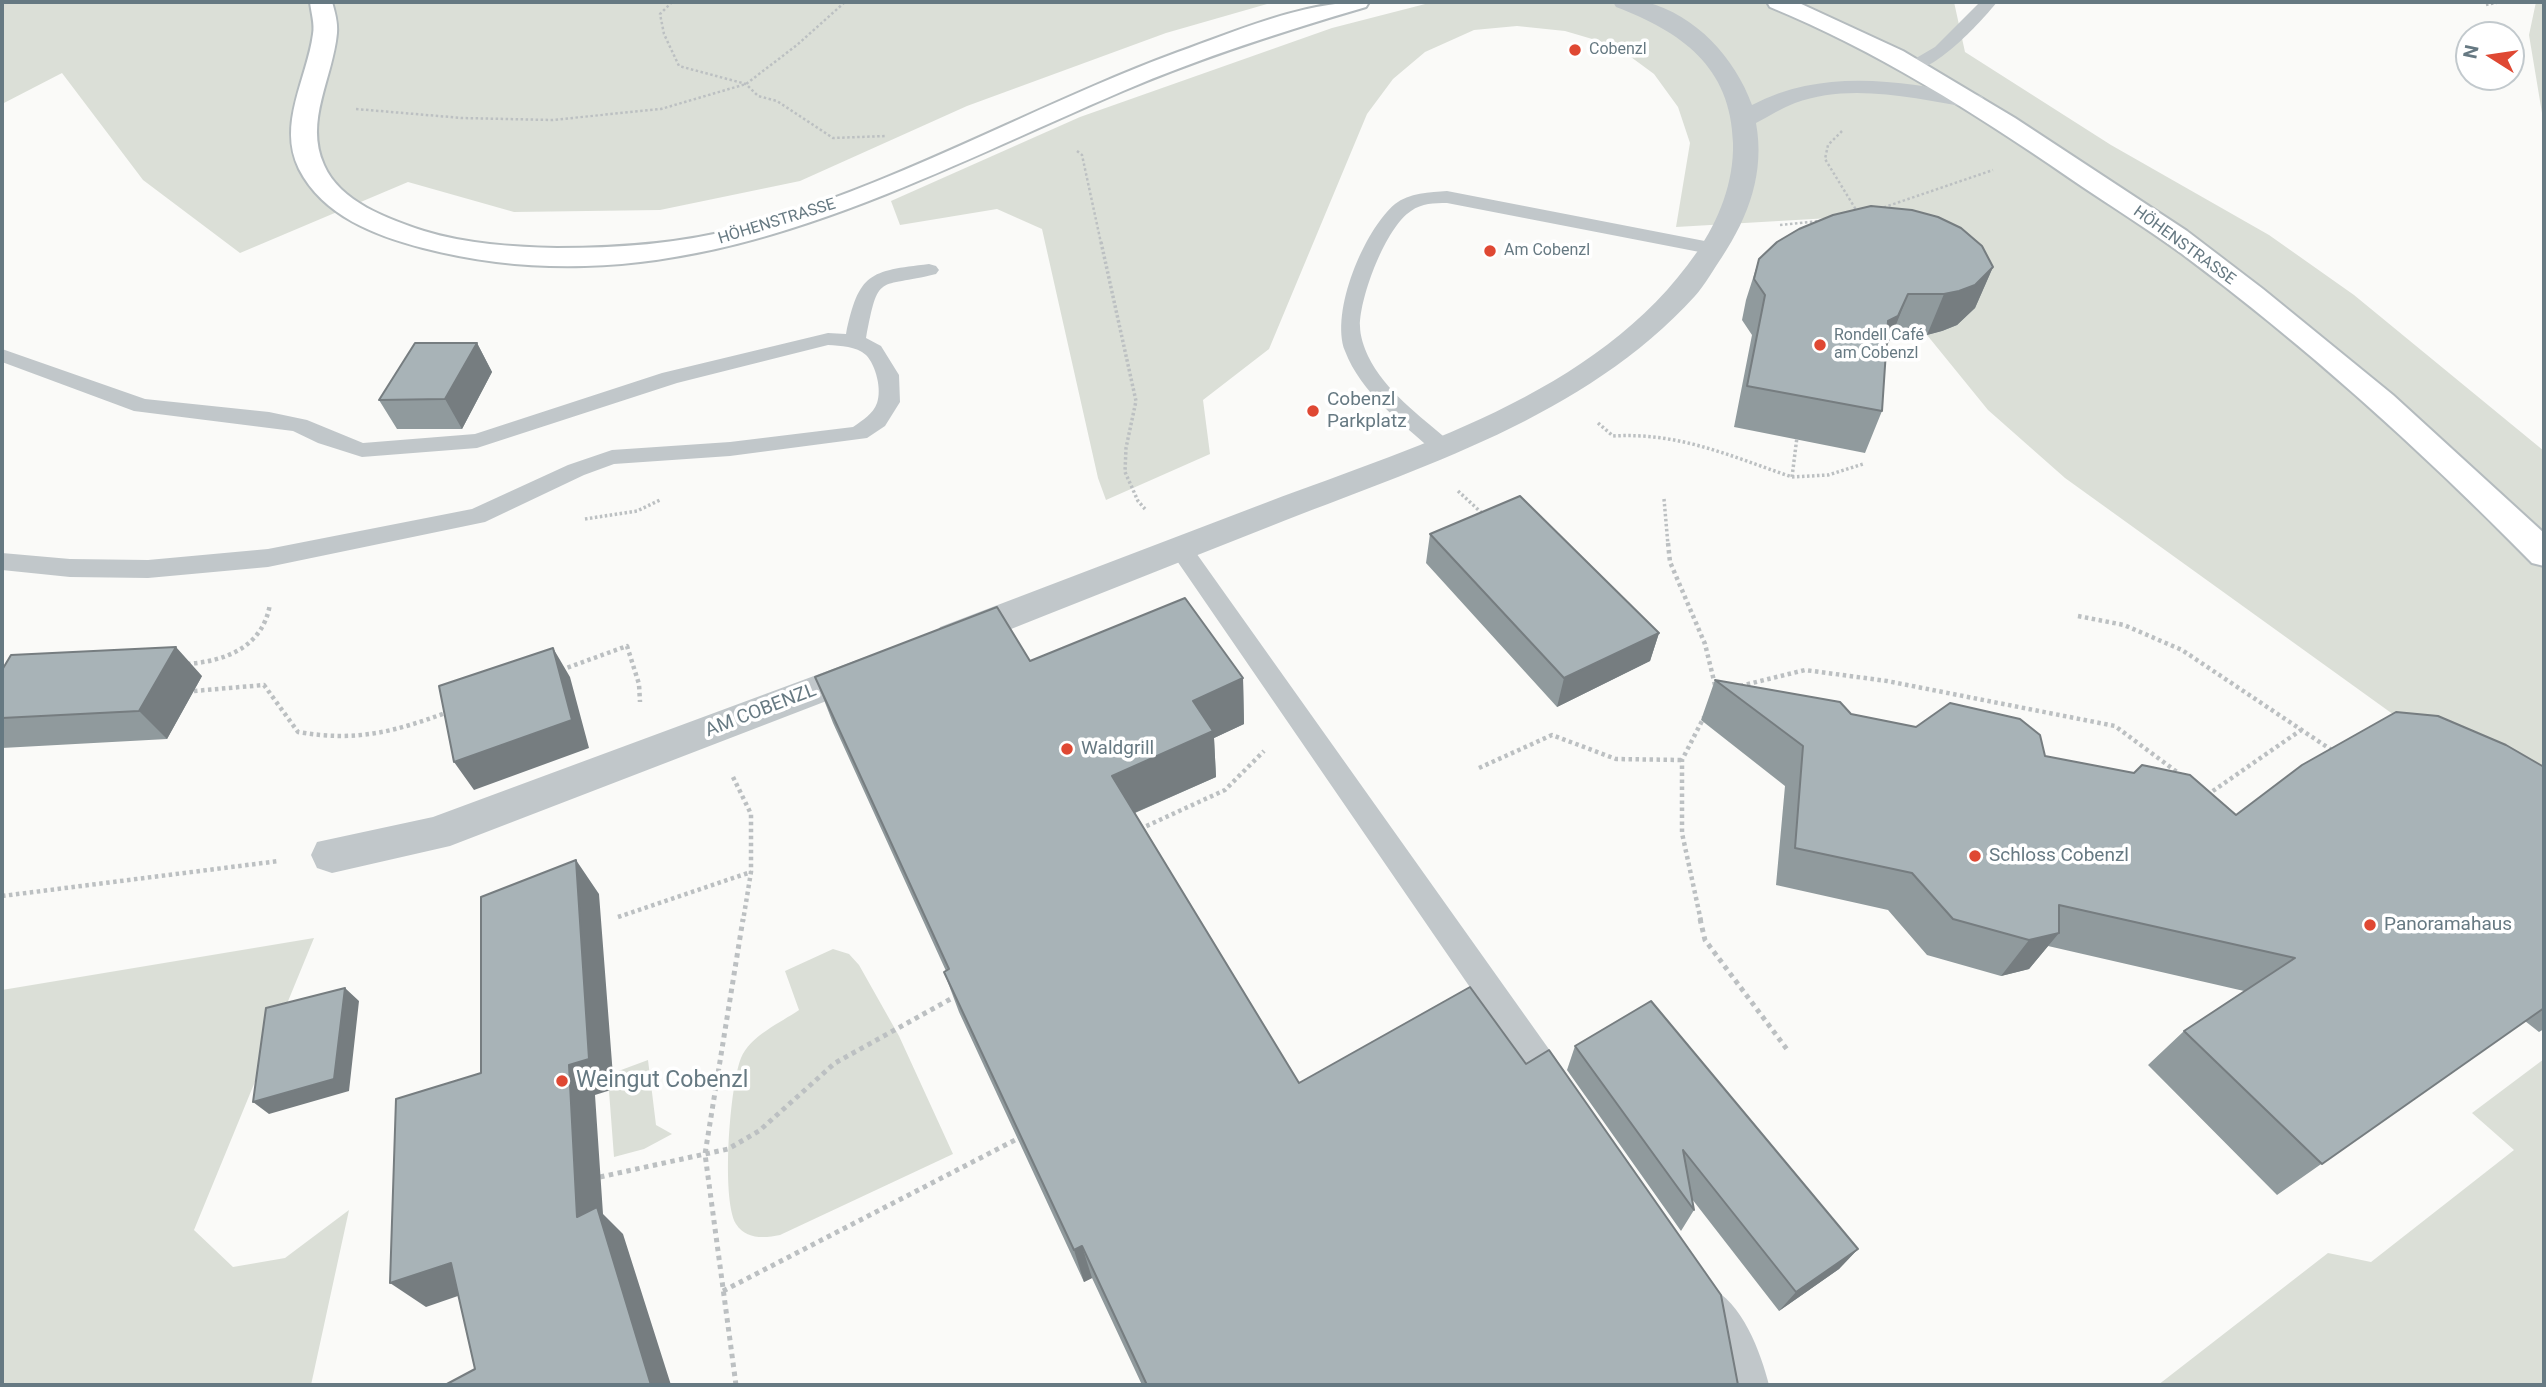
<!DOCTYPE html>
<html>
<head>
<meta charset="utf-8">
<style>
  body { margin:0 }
  #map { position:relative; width:2546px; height:1387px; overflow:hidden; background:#fafaf8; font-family:Roboto,sans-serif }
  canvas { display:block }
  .frame { position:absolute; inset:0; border:4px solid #667982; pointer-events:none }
  .north { position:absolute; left:2455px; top:21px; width:70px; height:70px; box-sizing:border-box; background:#fff; border:2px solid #c2c9cd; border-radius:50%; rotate:282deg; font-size:19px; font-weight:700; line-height:28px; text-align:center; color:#667982 }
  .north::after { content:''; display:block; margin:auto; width:24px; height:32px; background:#df4833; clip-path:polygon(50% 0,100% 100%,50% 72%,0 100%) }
</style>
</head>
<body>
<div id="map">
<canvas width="2546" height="1387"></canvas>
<div class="frame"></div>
<div class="north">N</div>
</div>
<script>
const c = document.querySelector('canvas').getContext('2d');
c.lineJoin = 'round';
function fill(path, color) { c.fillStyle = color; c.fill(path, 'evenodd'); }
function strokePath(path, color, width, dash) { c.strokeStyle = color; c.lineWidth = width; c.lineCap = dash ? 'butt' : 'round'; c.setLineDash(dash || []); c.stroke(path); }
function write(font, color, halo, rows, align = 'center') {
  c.font = font + ' Roboto,sans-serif'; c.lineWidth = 7; c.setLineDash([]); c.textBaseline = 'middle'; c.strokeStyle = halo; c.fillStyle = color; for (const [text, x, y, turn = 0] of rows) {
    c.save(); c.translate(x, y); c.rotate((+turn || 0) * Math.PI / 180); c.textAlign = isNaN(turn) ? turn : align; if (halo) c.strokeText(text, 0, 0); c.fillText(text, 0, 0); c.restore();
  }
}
fill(new Path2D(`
  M2,2H1274L1166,33L967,106L800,181L660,210L514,212L408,182L240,253L143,180L62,73L2,104Z
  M1433,2L1555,4L1556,2H1954L1965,52L2111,145L2269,235L2354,295L2544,451V823L2065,478L1988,410L1927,335L1942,331L1830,218L1676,227L1690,143L1678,107L1654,74L1616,46L1565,31L1517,26L1474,30L1425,52L1393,79L1367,114L1269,349L1203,400L1210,454L1106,500L1098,478L1042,229L997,209L900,225L891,201L1080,117L1332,28Z
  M2536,2H2544V125L2529,35Z
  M314,938L194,1230L233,1267L285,1258L349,1210L311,1385H2V990Z
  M833,949L849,954L859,965L899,1036L953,1154L780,1235C765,1238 746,1240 736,1224C721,1198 730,1085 741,1058C750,1036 780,1023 799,1010L785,971Z
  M2544,1059V1385H2158L2328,1253L2371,1262L2514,1150L2472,1113Z
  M648,1060L656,1125L672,1134L644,1149L614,1157L609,1091L614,1089L613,1073Z`), '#dbdfd7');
const secondary = new Path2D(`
  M310,2H332C335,12 338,23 337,33C333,78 304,121 324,165C340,202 388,219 424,231C466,244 513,247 557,248C617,248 678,244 736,229C890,189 1029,107 1178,52C1236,31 1307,0 1369,2L1366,7C1284,31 1202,57 1123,91C897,188 679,314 423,248C376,236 323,216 299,169C277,124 307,79 313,34C315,24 311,12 310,2Z
  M1767,2H1797L1903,51L2015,118L2187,231L2263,289L2393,395L2544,533V566L2532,563C2423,452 2307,347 2182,254C2145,227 2106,203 2068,177C1973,112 1877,51 1770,7Z`);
strokePath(secondary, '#b4bbbe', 4);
strokePath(new Path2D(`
  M672,2L660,14L664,34L679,66L746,84L758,96L777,101L833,138L886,136
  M2486,5L2501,2
  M356,109L462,118L552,120L661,109L746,84L797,45L845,2
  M1842,131L1828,145L1825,159L1858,213
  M1077,151L1082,155L1101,243
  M1879,209L1993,170
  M1780,225L1820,221`), '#bcc0c2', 2.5, [2.5, 2.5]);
strokePath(new Path2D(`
  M1101,242L1136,401L1126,448L1125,472L1138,501L1145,509
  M1598,423L1613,436C1679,432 1730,456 1792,477L1797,437
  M1792,477L1828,475L1863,464
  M1458,491L1485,516
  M1664,499L1668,545
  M585,519L637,511L660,500`), '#bcc0c2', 3.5, [2.5, 2.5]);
strokePath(new Path2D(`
  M1668,543L1670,562L1705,644L1715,685
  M2078,616L2124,625L2182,650L2333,751
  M187,664C226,661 263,647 270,604
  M561,670L627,646L639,684L640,702
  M1740,686L1805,670L1887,681L2115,726L2181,775
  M194,691L264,685L298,732C356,742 394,732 448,712
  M1479,768L1552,735L1616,759L1682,760
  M733,777L751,814V872L743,921
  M2207,795L2301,730
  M1140,829L1225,790L1264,751
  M2,896L279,861
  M618,917L751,872
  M1701,921L1682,833V760L1704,717`), '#bcc0c2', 4.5, [3.5, 3.5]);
strokePath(new Path2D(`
  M1700,919L1705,940L1789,1052
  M600,1177L728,1149L759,1131L835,1063L956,996
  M723,1291L1017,1139
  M736,1385L705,1154L743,919`), '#bcc0c2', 5, [4.5, 4.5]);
fill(new Path2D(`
  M1980,2H1997C1982,21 1931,77 1906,70L1904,67L1906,64L1935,47Z
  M1447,191L1715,243L1725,249L1715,255L1447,203C1434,203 1422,203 1411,211C1386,227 1360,296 1360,326C1360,336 1364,347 1368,356C1385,391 1420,416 1449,441L1452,446L1449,451L1441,453L1433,451C1401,422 1361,393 1345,351C1330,312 1364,230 1395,204C1409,193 1430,192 1447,191Z
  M929,264L936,266L939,270L936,274C877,289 879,271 866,338L881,346L899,375L900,402L885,426L867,438L730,456L614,464L584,475L485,522L268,567L148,578L70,577L2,570V553L70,559L148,560L268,549L472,509L568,465L612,450L730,442L853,427C863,420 873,414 877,403C882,390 876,365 866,355C856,346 841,346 828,345L677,383L477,448L362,457L318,443L293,431L134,411L2,362V349L145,399L269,412L307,420L363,443L475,434L662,373L828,333L846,334C859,273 869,271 929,264Z
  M1181,541L1189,543L1568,1076L1573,1087L1568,1098L1557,1102L1546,1098L1173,555L1169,549L1173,543Z
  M1709,1287C1742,1301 1761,1353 1769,1385H1733L1725,1360L1696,1318L1691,1305L1696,1292Z`), '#c1c7ca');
fill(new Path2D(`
  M1613,2C1623,2 1636,0 1646,2C1696,15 1735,58 1752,105C1823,68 1897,81 1973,94L1982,96L1985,101L1982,106L1973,108C1917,99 1851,82 1795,103C1782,108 1769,116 1756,123C1765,172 1749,216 1722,257C1713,270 1705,285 1695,296C1584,418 1420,467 1271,526C1170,566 1068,606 966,647L953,651L940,647L934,637L940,627C1044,587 1148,548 1252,508C1408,448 1597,397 1697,252C1719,220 1734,182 1733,143C1731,66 1681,32 1616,7Z
  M868,656L881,660L887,670L881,680L450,846L332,873L317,868L311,855L317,842L433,817Z`), '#c1c7ca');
fill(secondary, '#fff');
fill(new Path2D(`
  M1759,259L1993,267L1975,308L1957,325L1942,331L1927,335H1892L1886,347L1882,411L1865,453L1734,427L1752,335L1742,320L1746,300Z
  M477,343L492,372L462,429H397L379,400Z
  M1430,534L1659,633L1650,661L1557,707L1426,563Z
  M2,670L202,676L167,739L2,748Z
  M815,677L1243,678L1244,724L1214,738L1216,777L1135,813L1299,1083L1738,1385H1142L1092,1278L1084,1282L959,1012L944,972L946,971L833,723Z
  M1715,680L1851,714L2045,756L2236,815L2544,767V1029L2539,1032L2525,1021L2277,1195L2148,1065L2184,1031L2244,991L2048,946L2029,969L2001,976L1927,955L1888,910L1776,885L1785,786L1701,720Z
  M1575,1046L1858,1249L1839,1269L1779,1311L1692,1199L1694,1210L1681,1231L1567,1070Z`), '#909a9d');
fill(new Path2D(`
  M1993,267L1975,308L1957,325L1942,331L1927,335L1944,294Z
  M1908,294L1892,335L1882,357L1888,321Z
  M477,343L492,372L462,429L445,399Z
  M1659,633L1650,661L1557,707L1564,678Z
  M176,647L202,676L167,739L139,711Z
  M553,648L570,677L589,748L474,790L454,762Z
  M1243,678L1244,724L1214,738L1216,777L1118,820L1112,776L1193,701Z
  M576,860L599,894L614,1089L595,1095L603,1214L623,1234L671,1385H651L577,1217L569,1065Z
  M2059,933L2029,969L2001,976L2029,940Z
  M345,988L359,1001L349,1091L269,1114L253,1102Z
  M1082,1246L1092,1278L1084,1282L1074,1250Z
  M1858,1249L1839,1269L1779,1311L1796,1292Z
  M451,1263L484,1287L426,1307L390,1283Z`), '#767d80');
const building = new Path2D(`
  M1871,206L1912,210L1938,217L1961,228L1982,246L1993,267L1975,285L1959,291L1944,294H1908L1898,316L1888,321L1882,411L1747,386L1765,295L1754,279L1759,259L1777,242L1799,229L1833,215Z
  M415,343H477L445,399L379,400Z
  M1520,496L1659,633L1564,678L1430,534Z
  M1185,598L1243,678L1193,701L1213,731L1112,776L1299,1083L1470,987L1526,1064L1549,1050L1721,1295L1738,1385H1147L1082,1246L1074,1250L944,972L949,969L815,677L997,607L1030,661Z
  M176,647L139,711L2,718V670L11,655Z
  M553,648L572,720L454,762L439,686Z
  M1715,680L1840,702L1851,714L1916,727L1950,703L2020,719L2040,735L2045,756L2134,773L2142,765L2190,775L2236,815L2302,765L2396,712L2438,716L2506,745L2544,767V1008L2322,1164L2184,1031L2295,958L2059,905V933L2029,940L1953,919L1912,873L1795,848L1803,746Z
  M576,860L589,1059L569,1065L577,1217L597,1207L651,1385H445L475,1369L451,1263L390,1283L396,1099L481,1073V897Z
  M345,988L334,1079L253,1102L266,1008Z
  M1651,1001L1858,1249L1796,1292L1683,1150L1694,1210L1575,1046Z`);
fill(building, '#a8b3b7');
strokePath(building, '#767d80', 2);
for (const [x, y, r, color] of [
  [1575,50,7,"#df4833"],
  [1490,251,7,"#df4833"],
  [1820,345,7,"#df4833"],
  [1313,411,7,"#df4833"],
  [1067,749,7,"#df4833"],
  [1975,856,7,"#df4833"],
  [2370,925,7,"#df4833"],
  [562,1081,7,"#df4833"]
]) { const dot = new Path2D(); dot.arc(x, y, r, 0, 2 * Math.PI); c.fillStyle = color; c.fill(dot); strokePath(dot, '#fff', 2.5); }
write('16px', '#667982', '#fff', [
  ["Cobenzl",1589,50],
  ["Am Cobenzl",1504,251],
  ["Rondell Café",1834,336],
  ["am Cobenzl",1834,354]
], 'left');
write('16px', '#667982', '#fff', [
  ["HÖHENSTRASSE",777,222,-17],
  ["HÖHENSTRASSE",2184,246,36]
]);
write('19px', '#667982', '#fff', [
  ["Cobenzl",1327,400],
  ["Parkplatz",1327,422],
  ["Waldgrill",1081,749],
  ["Schloss Cobenzl",1989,856],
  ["Panoramahaus",2384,925]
], 'left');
write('19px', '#667982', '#fff', [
  ["AM COBENZL",761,711,-21]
]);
write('23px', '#667982', '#fff', [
  ["Weingut Cobenzl",576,1081]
], 'left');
</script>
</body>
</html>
